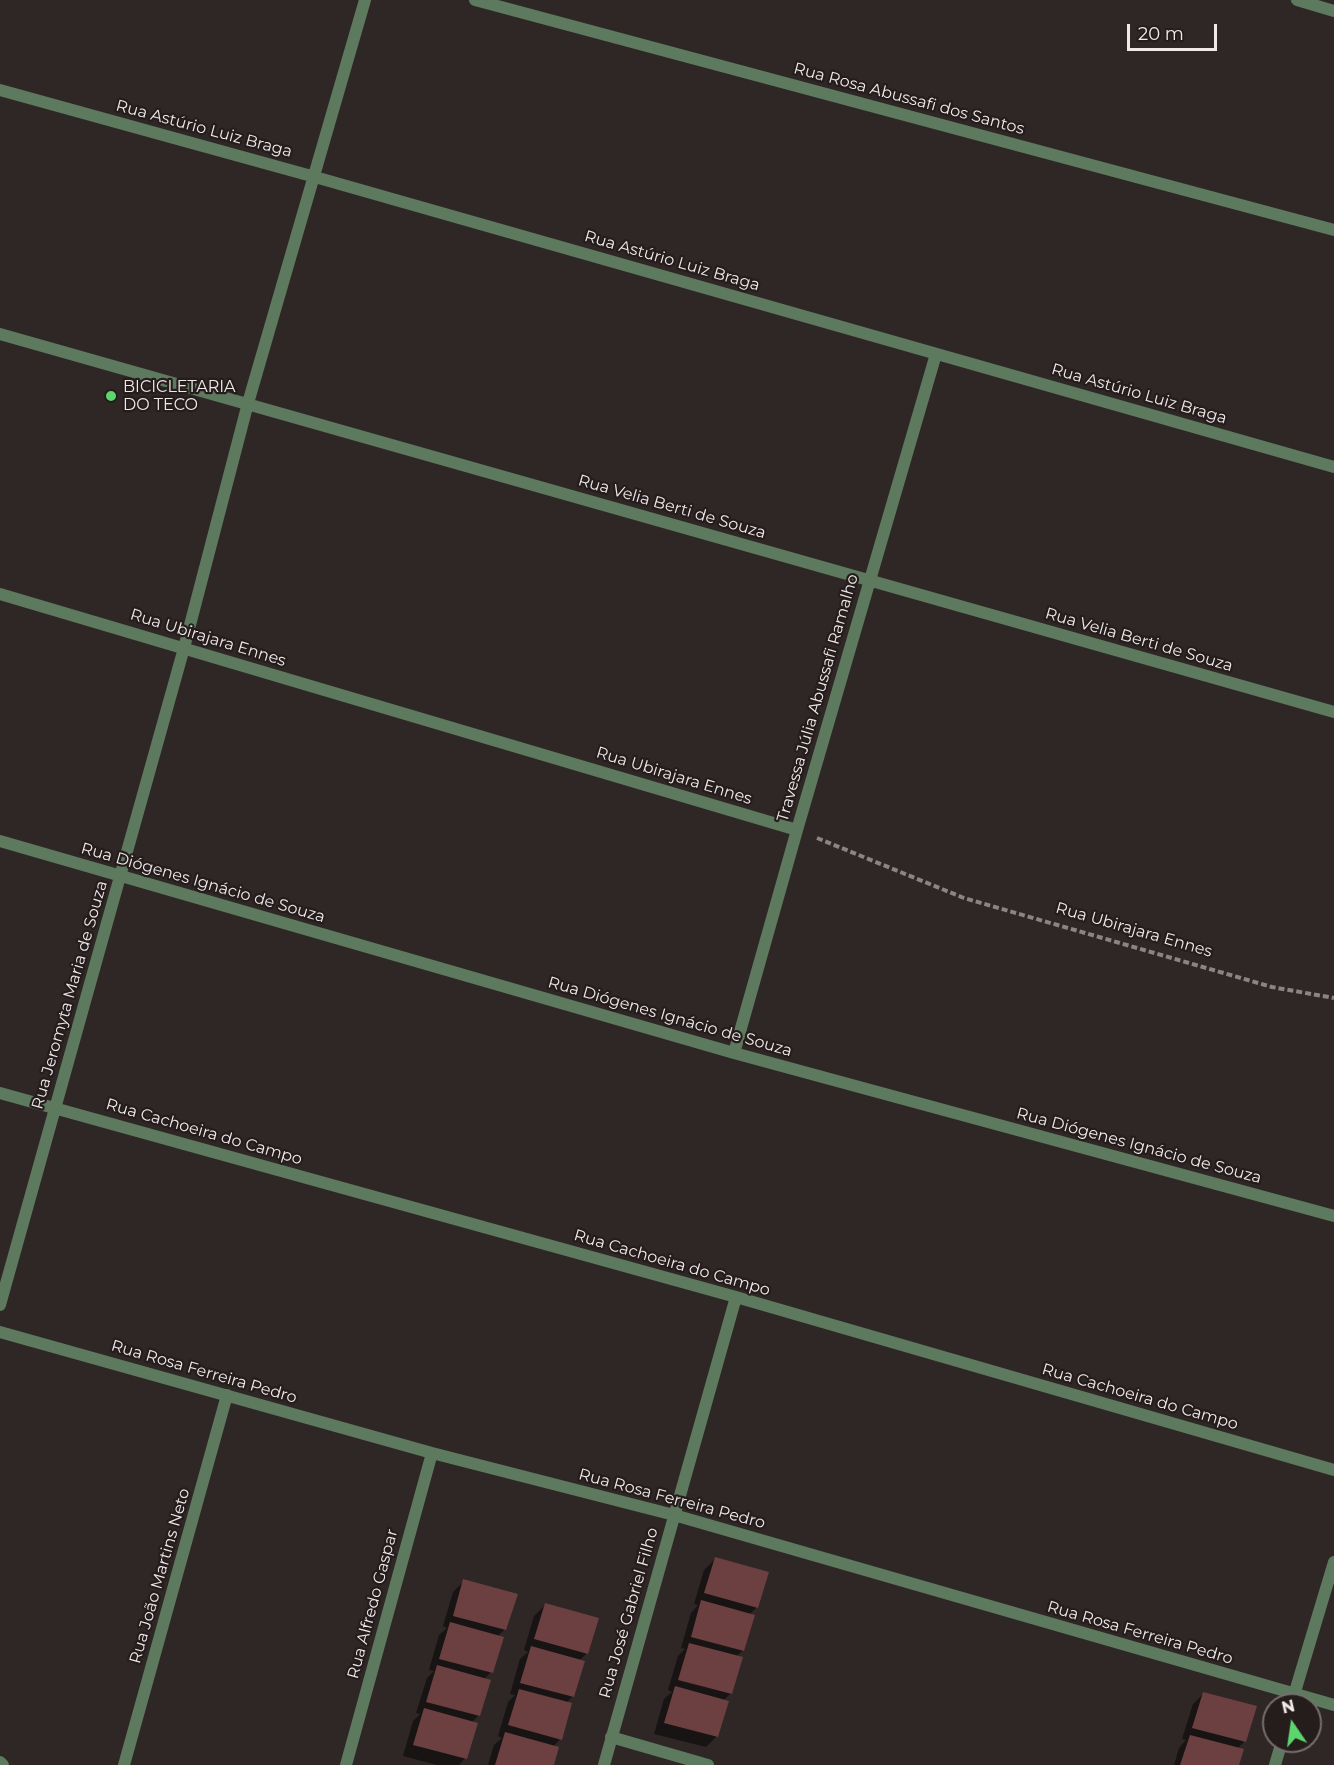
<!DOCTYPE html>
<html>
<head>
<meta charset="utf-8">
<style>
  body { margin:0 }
  #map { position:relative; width:1334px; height:1765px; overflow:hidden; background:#2f2626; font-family:Montserrat,sans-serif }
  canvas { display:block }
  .north { position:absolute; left:1262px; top:1693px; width:60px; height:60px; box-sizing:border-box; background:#251c1c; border:2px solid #766e6e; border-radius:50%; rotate:347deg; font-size:16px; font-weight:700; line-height:24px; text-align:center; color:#f0e9e9 }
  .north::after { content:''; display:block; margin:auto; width:21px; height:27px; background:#5cd56d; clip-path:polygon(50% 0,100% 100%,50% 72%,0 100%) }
  .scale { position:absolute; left:1127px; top:24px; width:90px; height:27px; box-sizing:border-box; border:3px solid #f0e9e9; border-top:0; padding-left:8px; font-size:18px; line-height:21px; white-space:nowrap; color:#f0e9e9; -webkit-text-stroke:4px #251c1c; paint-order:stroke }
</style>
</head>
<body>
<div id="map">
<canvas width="1334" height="1765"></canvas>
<div class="north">N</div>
<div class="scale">20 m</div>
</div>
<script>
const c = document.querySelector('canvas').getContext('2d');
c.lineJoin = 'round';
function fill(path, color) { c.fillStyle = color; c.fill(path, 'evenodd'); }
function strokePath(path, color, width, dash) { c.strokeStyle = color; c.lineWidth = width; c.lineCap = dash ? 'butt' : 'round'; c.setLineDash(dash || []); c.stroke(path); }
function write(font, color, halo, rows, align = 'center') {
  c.font = font + ' Montserrat,sans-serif'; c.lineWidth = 4.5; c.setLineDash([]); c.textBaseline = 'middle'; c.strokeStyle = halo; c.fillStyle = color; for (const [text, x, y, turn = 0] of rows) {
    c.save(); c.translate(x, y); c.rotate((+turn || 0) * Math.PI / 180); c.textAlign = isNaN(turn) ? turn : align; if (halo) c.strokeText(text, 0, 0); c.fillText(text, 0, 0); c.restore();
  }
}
fill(new Path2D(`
  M715,1559L757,1607L749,1615L743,1650L736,1657L731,1693L723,1701L717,1736L706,1747L654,1734L664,1699L672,1692L668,1690L678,1656L685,1649L681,1648L691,1613L698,1605L694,1604L704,1570Z
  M464,1581L505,1629L497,1637L491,1672L484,1679L479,1715L471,1723L465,1758L459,1765H437L403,1756L413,1721L420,1714L416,1713L427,1678L434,1671L429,1670L439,1635L447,1628L443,1626L453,1592Z
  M545,1605L587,1653L579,1661L573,1696L566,1703L560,1739L553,1747L552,1765H488L494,1745L502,1738L498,1736L508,1702L515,1695L510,1694L520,1659L528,1652L524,1650L534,1616Z
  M1204,1693L1245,1741L1237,1749V1765H1174L1179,1748L1186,1740L1182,1739L1193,1704Z`), '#0007');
fill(new Path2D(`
  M715,1557L769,1572L758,1608L704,1593Z
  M463,1579L518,1594L506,1630L453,1616Z
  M701,1600L755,1615L744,1651L691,1637Z
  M545,1603L599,1618L588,1654L534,1639Z
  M450,1622L504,1637L493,1673L439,1659Z
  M689,1643L743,1657L732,1694L678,1680Z
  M531,1646L585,1661L574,1697L520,1683Z
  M437,1665L491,1680L480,1716L426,1702Z
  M675,1686L729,1701L718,1737L664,1723Z
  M519,1689L572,1703L562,1740L508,1725Z
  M1203,1692L1257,1706L1246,1742L1192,1728Z
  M424,1708L478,1723L467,1759L413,1745Z
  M505,1732L559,1747L554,1765H495Z
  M1190,1735L1244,1749L1239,1765H1180Z`), '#6c4041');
strokePath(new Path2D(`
  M817,838L964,898L1272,987L1334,998`), '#8c8383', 4, [6, 3]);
strokePath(new Path2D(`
  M475,0L1334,230
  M1297,0L1334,11
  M0,90L315,177L1334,467
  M0,334L1334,712
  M0,594L797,830
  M0,841L734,1053L1334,1216
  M734,1053L797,830L936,354
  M0,1093L736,1297L1334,1470
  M0,1305L184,648L248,403L365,0
  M0,1332L432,1453L674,1515L1334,1705
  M1291,1705L1334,1562
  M611,1737L708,1765
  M0,1762L3,1765
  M124,1765L227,1395
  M346,1765L432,1453
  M604,1765L736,1297
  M1275,1765L1282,1741`), '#5d7a5e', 12);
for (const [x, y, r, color] of [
  [111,396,6,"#5cd56d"]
]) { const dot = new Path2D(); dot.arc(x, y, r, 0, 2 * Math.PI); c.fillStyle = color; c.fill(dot); strokePath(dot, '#251c1c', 2); }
write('16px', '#f0e9e9', '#251c1c', [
  ["Rua Rosa Abussafi dos Santos",909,99,15],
  ["Rua Astúrio Luiz Braga",204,129,15],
  ["Rua Astúrio Luiz Braga",672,261,16],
  ["Rua Astúrio Luiz Braga",1139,394,16],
  ["Rua Velia Berti de Souza",672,507,16],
  ["Rua Ubirajara Ennes",208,638,17],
  ["Rua Velia Berti de Souza",1139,640,16],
  ["Travessa Júlia Abussafi Ramalho",818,698,-74],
  ["Rua Ubirajara Ennes",674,776,17],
  ["Rua Diógenes Ignácio de Souza",203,883,16],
  ["Rua Ubirajara Ennes",1134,930,16],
  ["Rua Jeromyta Maria de Souza",70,995,-74],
  ["Rua Diógenes Ignácio de Souza",670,1017,16],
  ["Rua Cachoeira do Campo",204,1132,16],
  ["Rua Diógenes Ignácio de Souza",1139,1146,15],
  ["Rua Cachoeira do Campo",672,1263,16],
  ["Rua Rosa Ferreira Pedro",204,1372,16],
  ["Rua Cachoeira do Campo",1140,1397,16],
  ["Rua Rosa Ferreira Pedro",672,1499,15],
  ["Rua João Martins Neto",160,1576,-74],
  ["Rua Alfredo Gaspar",373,1604,-75],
  ["Rua José Gabriel Filho",629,1613,-74],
  ["Rua Rosa Ferreira Pedro",1140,1633,16]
]);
write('16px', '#f0e9e9', '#251c1c', [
  ["BICICLETARIA",123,387],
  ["DO TECO",123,405]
], 'left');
</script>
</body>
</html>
